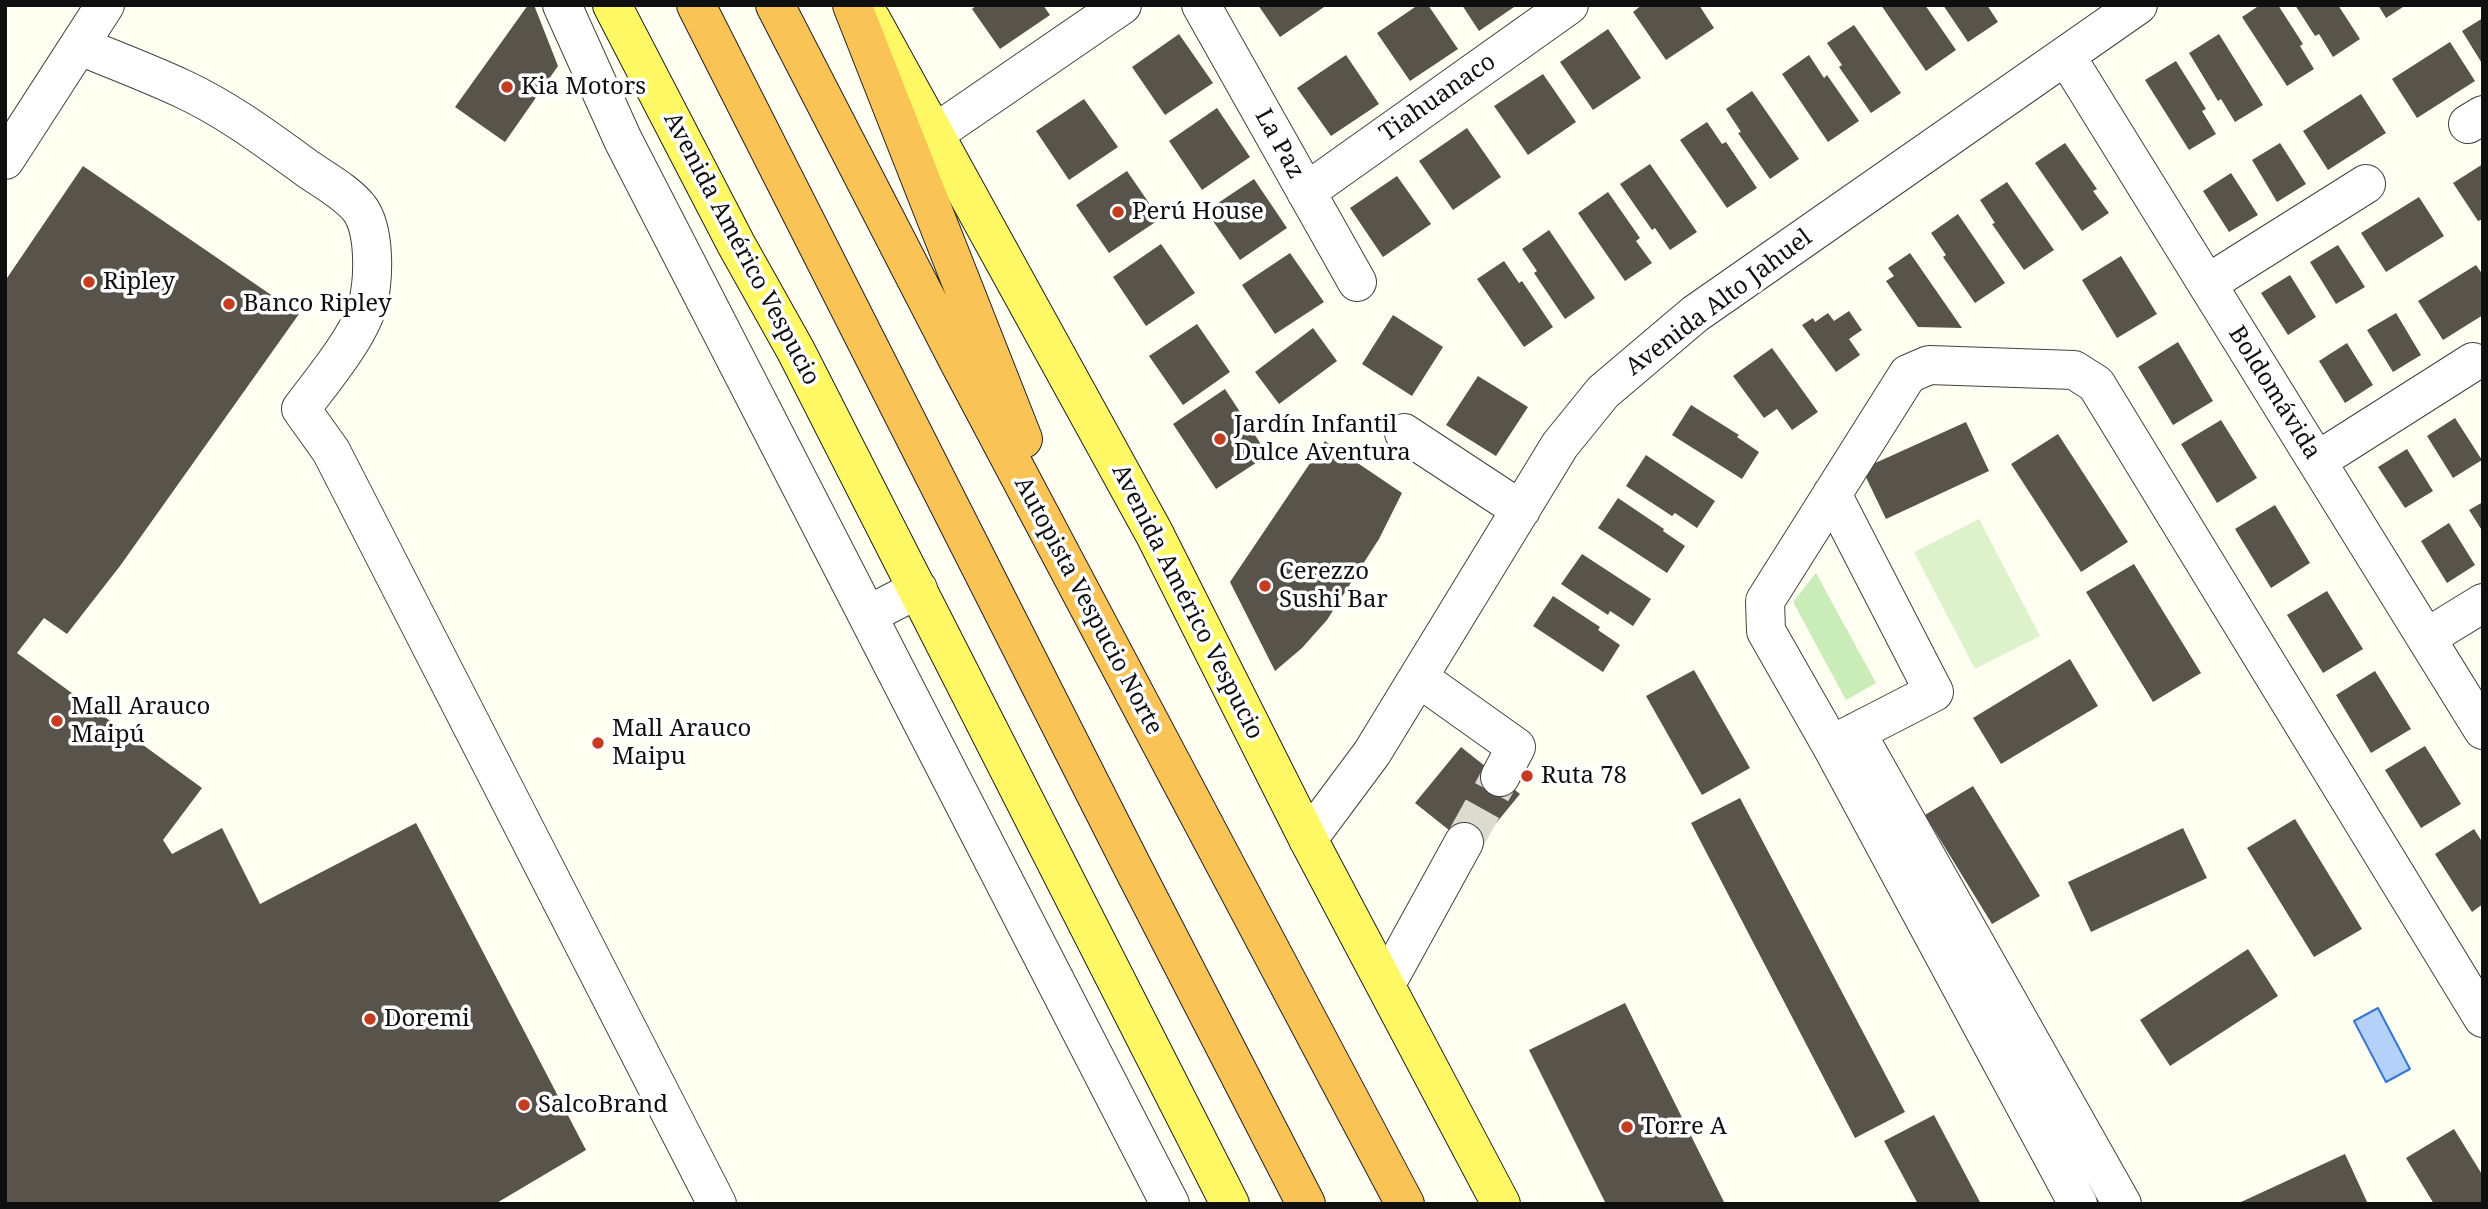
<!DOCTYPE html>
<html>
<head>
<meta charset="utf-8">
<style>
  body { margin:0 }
  #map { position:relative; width:2488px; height:1209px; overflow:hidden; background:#fffff1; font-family:"Noto Serif",serif }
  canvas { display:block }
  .frame { position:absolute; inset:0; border:7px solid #0f0f0f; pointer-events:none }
</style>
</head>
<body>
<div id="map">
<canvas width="2488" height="1209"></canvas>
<div class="frame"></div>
</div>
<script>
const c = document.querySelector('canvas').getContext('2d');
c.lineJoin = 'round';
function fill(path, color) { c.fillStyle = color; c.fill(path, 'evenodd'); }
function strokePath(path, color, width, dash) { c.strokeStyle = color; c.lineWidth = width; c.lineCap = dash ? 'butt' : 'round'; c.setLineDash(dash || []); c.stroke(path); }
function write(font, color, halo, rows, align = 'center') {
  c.font = font + ' "Noto Serif",serif'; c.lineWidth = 7; c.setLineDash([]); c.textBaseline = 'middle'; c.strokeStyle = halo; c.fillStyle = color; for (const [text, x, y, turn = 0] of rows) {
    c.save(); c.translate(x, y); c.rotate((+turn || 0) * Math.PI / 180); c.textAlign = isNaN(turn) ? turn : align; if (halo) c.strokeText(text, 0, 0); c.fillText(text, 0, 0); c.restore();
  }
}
fill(new Path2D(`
  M1816,573L1876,683L1846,700L1793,602Z`), '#c9ecb9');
fill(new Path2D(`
  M1979,519L2040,636L1975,669L1914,552Z`), '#ddf2cb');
const water = new Path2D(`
  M2378,1008L2410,1069L2386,1082L2354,1021Z`);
fill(water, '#b4d1f9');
strokePath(water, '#3875d3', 2);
fill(new Path2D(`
  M528,5H534L558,66L505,142L455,107Z
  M977,5H1043L1050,15L1000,49L972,9Z
  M1258,5H1327L1280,37Z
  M1418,5H1428L1458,49L1410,81L1377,33Z
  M1462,5H1517L1479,31Z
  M1642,5H1699L1714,28L1666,60L1633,12Z
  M1881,5H1925L1956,50L1926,71Z
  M1943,5H1987L1998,22L1968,42Z
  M2260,5H2278L2303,44L2300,46L2314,69L2287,86L2242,17Z
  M2295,5H2338L2360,39L2333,57L2319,34L2315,36Z
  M2378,5H2406L2386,18Z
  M2483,18V65L2462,31Z
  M1854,25L1901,93L1871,113L1839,67L1842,65L1827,43Z
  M1608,29L1641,78L1593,110L1560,62Z
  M1179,34L1213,83L1165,115L1132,67Z
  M2219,34L2263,105L2235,122L2221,99L2218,101L2189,53Z
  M2450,42L2475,81L2417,118L2392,79Z
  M1346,55L1379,104L1331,136L1297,88Z
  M1809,55L1824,78L1827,75L1859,121L1828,142L1782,74Z
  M2176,61L2206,109L2202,111L2216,134L2189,150L2145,80Z
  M1543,74L1576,122L1528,155L1494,106Z
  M1752,91L1799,159L1770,179L1738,133L1741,132L1726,109Z
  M2361,94L2386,133L2328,170L2303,131Z
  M1084,99L1118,147L1069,180L1036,131Z
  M1217,108L1250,157L1202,190L1169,141Z
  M1707,122L1722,144L1726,142L1757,188L1727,208L1680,140Z
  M1467,128L1501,177L1453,210L1419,161Z
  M2065,143L2097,189L2093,191L2109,213L2082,231L2035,163Z
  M2280,143L2306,184L2277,202L2252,160Z
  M1650,164L1697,232L1670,250L1655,228L1652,230L1620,184Z
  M2483,164V219L2478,221L2453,183Z
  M83,166L299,314L120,566L67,634L44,618L17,653L202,788L163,840L172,854L222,828L260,904L416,823L586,1150L495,1204H5V281Z
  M1127,171L1160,219L1109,253L1076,205Z
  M2231,173L2258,215L2229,232L2203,191Z
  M1397,176L1431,224L1383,257L1350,208Z
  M1254,179L1287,228L1240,260L1206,211Z
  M2007,182L2054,250L2024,270L1992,224L1995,223L1980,200Z
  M1608,192L1640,238L1636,241L1652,263L1625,281L1578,213Z
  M2419,197L2444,236L2386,272L2361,233Z
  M1958,214L2005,283L1975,303L1943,257L1946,255L1931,233Z
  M1549,230L1595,298L1565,319L1534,273L1537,271L1522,249Z
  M1161,244L1195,293L1146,326L1113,277Z
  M2338,245L2365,287L2336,304L2310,262Z
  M1290,253L1324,302L1275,334L1242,285Z
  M1910,253L1962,328L1918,327L1886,281L1894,276L1888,268Z
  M2121,256L2157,314L2117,338L2082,280Z
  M1504,261L1519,283L1522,281L1553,327L1524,347L1477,279Z
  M2476,265L2483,275V315L2443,340L2418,301Z
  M2290,275L2316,317L2288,335L2261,293Z
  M1849,311L1862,330L1849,339L1860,355L1836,372L1802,325L1813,318L1815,322L1828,313L1834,321Z
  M2396,313L2421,355L2393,372L2367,330Z
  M1393,315L1443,347L1412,396L1362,364Z
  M1197,324L1230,372L1183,405L1149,356Z
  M1313,328L1337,361L1279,404L1255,372Z
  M2178,342L2213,401L2173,425L2138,367Z
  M2347,343L2373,385L2345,403L2319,361Z
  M1772,348L1818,412L1792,430L1777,409L1764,418L1733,376Z
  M1478,376L1528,407L1496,456L1446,425Z
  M1225,389L1268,455L1216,489L1173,424Z
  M1691,405L1739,435L1737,437L1759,452L1742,479L1672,435Z
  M2455,418L2482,460L2453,478L2427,436Z
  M2221,420L2257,478L2217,503L2181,444Z
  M1966,422L1989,471L1886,519L1862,469Z
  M2058,434L2128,542L2081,572L2011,464Z
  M1325,441L1402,493L1379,539L1327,620L1302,648L1275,671L1230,582Z
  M2407,449L2433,491L2405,508L2378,467Z
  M1646,455L1715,501L1697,528L1675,513L1672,516L1626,486Z
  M1618,498L1664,529L1663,531L1685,546L1667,573L1598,528Z
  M2483,502V532L2469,510Z
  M2275,505L2310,563L2271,588L2235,529Z
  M2449,523L2475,565L2447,583L2421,541Z
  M1582,554L1651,599L1633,626L1610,611L1608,615L1561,584Z
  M2134,564L2201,673L2153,702L2086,592Z
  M2327,591L2363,649L2323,673L2287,615Z
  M1553,596L1600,627L1598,630L1620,645L1603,672L1533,626Z
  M2070,659L2098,706L2001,764L1973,718Z
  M1694,670L1750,768L1702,795L1646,696Z
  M2375,671L2411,729L2371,753L2336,695Z
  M2425,746L2461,804L2421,828L2385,770Z
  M1461,747L1520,794L1474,850L1415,803Z
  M1973,786L2040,896L1992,924L1925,815Z
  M1740,798L1905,1112L1855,1138L1691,823Z
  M2295,819L2362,929L2314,957L2247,848Z
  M2183,828L2207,878L2091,932L2068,882Z
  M2474,829L2483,843V904L2472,912L2435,854Z
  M2248,949L2278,996L2170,1066L2140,1020Z
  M1625,1003L1725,1204H1606L1529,1050Z
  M1934,1115L1981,1204H1918L1884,1141Z
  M2454,1129L2483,1176V1204H2434L2406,1158Z
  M2345,1154L2368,1204H2242L2241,1202Z`), '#58534b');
strokePath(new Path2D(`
  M1464,842L1500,777`), '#dbdbcf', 38, [38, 19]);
const minor = new Path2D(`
  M562,5L623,140L1170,1204
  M1201,5L1357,282
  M80,46C114,60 149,73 183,89C228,110 268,140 308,169C325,181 346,192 359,208C376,230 374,281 367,307C358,338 321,382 301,409L331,451L717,1204
  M2066,56L2483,730
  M2468,124L2483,115
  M934,134L1122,5
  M5,160L105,5
  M1306,192L1569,5
  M2207,284L2366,184
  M1404,433L1521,510
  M2317,461L2473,362
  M1832,494L1934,692L1835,743
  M868,615L918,589
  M2426,638L2483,603
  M1419,678L1516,747L1500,777
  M1856,732L2122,1204
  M1308,839L1372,753L1560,445L1603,392L1695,314L2138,5
  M1386,984L1464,842
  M2078,1204L1831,745L1766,631L1765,601L1908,374L1929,365L2074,370L2096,384L2483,1018`);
const major = new Path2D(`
  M612,5L736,244L796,351L1230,1204
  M871,19L1154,533L1308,839L1501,1204`);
const highway = new Path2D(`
  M696,5L1134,870L1306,1204
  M775,5L959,362L1405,1204
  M852,5L1023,439`);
strokePath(minor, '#424242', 40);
strokePath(major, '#202020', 40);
strokePath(highway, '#202020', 40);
strokePath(minor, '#fff', 38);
strokePath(major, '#fdf863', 38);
strokePath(highway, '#f9c355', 38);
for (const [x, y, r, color] of [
  [507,87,7,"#c63c21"],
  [1118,212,7,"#c63c21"],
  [89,282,7,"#c63c21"],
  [229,304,7,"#c63c21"],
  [1220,439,7,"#c63c21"],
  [1265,586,7,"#c63c21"],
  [57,721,7,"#c63c21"],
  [598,743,7,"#c63c21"],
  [1527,776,7,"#c63c21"],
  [370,1019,7,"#c63c21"],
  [524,1105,7,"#c63c21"],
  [1627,1127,7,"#c63c21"]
]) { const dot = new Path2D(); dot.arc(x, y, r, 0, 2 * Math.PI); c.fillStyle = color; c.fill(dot); strokePath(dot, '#fff', 2.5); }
write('24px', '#0f0f0f', '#fff', [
  ["Kia Motors",521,87],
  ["Perú House",1132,212],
  ["Ripley",103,282],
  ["Banco Ripley",243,304],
  ["Jardín Infantil",1234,425],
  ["Dulce Aventura",1234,453],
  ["Cerezzo",1279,572],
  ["Sushi Bar",1279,600],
  ["Mall Arauco",71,707],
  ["Maipú",71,735],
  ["Mall Arauco",612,729],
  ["Maipu",612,757],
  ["Ruta 78",1541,776],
  ["Doremi",384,1019],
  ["SalcoBrand",538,1105],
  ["Torre A",1641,1127]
], 'left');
write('24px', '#0f0f0f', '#fff', [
  ["Tiahuanaco",1438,98,-35],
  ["La Paz",1279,144,61],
  ["Avenida Américo Vespucio",741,249,62],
  ["Avenida Alto Jahuel",1719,303,-37],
  ["Boldomávida",2274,393,58],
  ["Avenida Américo Vespucio",1187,602,63],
  ["Autopista Vespucio Norte",1088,606,62]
]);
</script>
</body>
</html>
